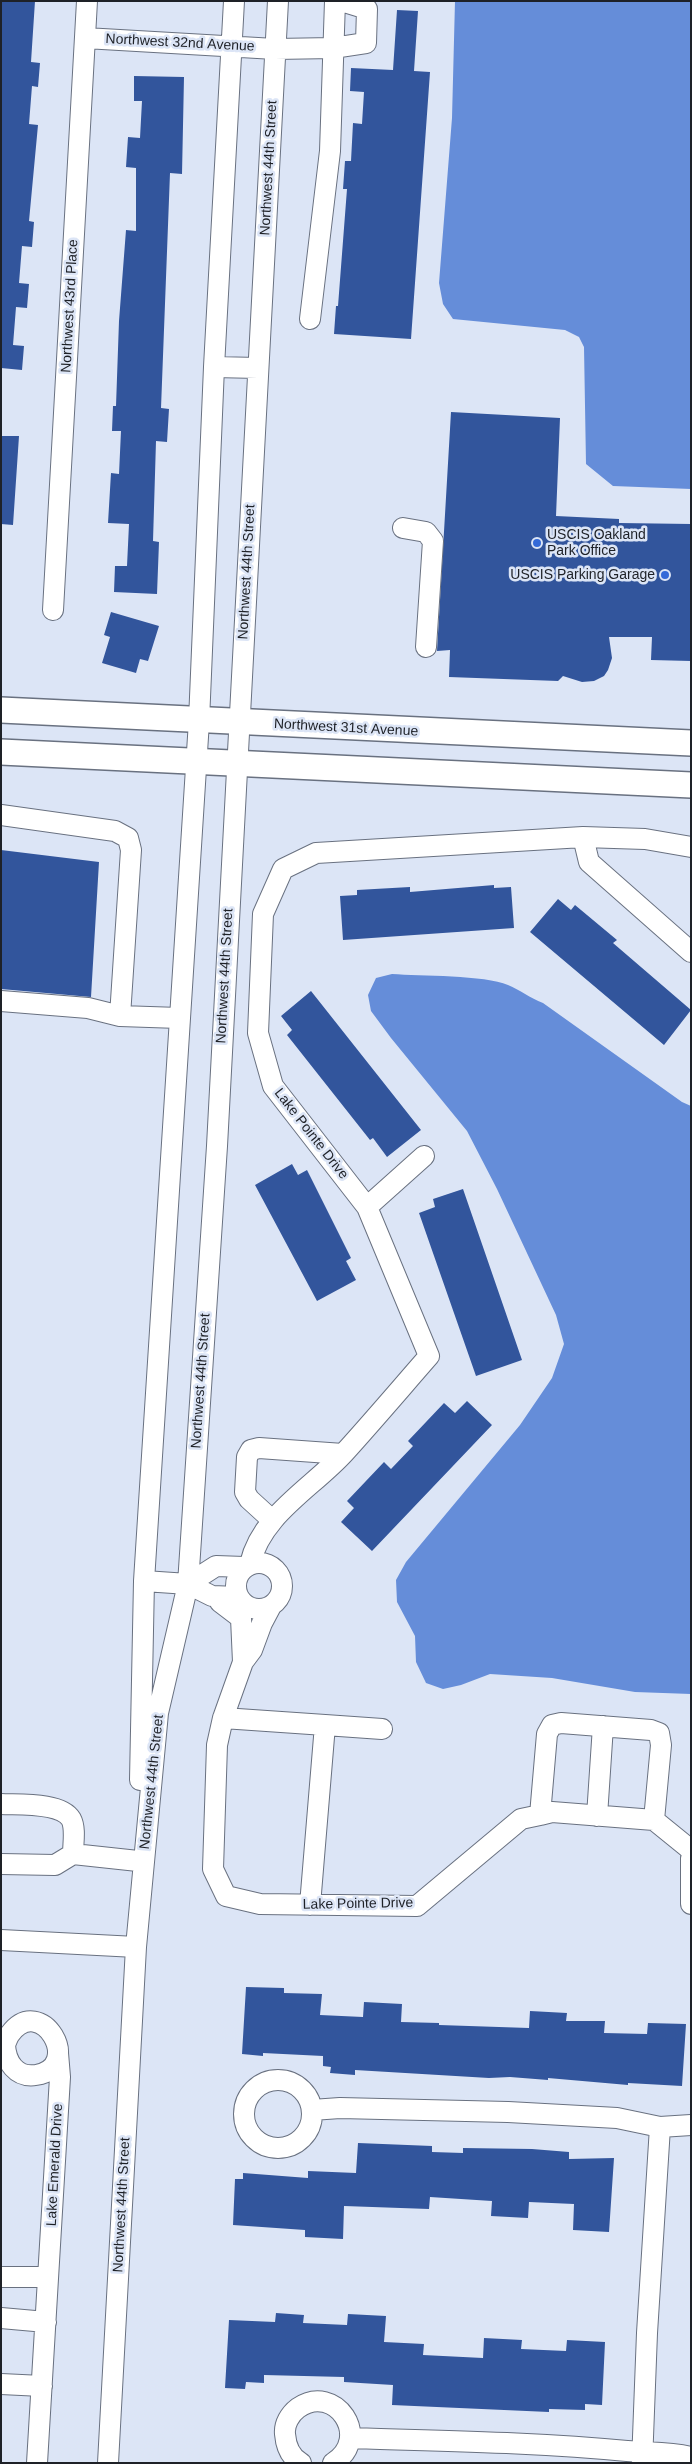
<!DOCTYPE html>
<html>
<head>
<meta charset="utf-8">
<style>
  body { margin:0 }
  #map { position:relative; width:692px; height:2464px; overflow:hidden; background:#dce5f6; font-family:Helvetica,sans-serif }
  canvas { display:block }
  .frame { position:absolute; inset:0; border:2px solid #1e2127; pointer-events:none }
</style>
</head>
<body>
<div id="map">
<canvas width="692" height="2464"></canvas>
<div class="frame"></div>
</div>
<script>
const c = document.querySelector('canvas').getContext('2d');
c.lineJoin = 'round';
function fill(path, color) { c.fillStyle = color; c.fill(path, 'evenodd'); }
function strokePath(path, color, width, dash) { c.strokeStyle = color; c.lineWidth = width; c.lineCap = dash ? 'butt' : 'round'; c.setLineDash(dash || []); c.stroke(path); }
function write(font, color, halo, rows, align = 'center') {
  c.font = font + ' Helvetica,sans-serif'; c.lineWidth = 5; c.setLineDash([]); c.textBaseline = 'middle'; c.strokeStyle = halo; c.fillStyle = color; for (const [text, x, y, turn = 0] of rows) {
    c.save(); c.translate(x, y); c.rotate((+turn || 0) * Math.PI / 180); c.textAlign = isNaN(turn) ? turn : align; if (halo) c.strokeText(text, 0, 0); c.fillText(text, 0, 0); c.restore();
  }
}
fill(new Path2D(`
  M455,1H691V489L613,486L586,464L584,347L579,337L565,330L453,319L443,304L439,283L452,118Z
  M392,974C420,976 485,975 508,985C520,990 530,998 543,1003L682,1102L691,1106V1694L635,1692L552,1678L490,1674L461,1685L443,1689L426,1683L416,1662L415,1636L397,1602L396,1580L406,1562L520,1425L552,1378L564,1344L556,1315L497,1189L467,1131L391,1038L371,1011L368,995L376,978Z`), '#658dd9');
fill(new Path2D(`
  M1,1H35L31,62L40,63L38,87L32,86L29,124L38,125L29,221L34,222L32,247L22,246L19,283L29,284L27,308L16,307L13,345L24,346L22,370L1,368Z
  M397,10L418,11L414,71L430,72L411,339L334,334L336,306H338L347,189H343L345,161H351L353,123L362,124L364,92L350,91L351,68L393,70Z
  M134,76L184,77L182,174L170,173L161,408L169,409L167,442L156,441L153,541L159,542L157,594L114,592L115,566H127L129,524L108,523L111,473L119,474L121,431H112L113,406H116L119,321L126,230L136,231V168L126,167L128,137L140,138L142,101H134Z
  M451,412L560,418L556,516L619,519V523L691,524V661L651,660L652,637H609L612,658L608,670L604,676L594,681L582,682L563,676L558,681L449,677L450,650L437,651Z
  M1,436H19L13,525L1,524Z
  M111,612L159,626L148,661L140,659L136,673L102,663L110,637L104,635Z
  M1,850L99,862L91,997L1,989Z
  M494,885V888L511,887L514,928L343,940L340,896L357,895V890L410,887V892Z
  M558,899L571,910L575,905L617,940L613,943L691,1010L664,1045L530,932Z
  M311,991L421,1130L387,1157L373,1138L370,1140L287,1035L292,1030L281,1016Z
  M292,1164L298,1175L307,1170L351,1258L346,1261L356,1280L317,1301L255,1185Z
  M463,1189L522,1360L476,1376L419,1213L435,1207L433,1199Z
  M467,1401L492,1425L372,1551L341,1522L354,1508L347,1501L384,1462L391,1469L413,1446L408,1441L444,1403L455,1413Z
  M246,1987L284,1988V1993L322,1994L320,2015L363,2017L364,2002L402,2004L401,2022L439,2023V2025L529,2028L530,2011L567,2013L566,2021H605L604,2033L647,2034L648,2023L686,2024L682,2086L628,2083V2085L548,2078V2080L510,2077L489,2078L355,2070V2075L330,2073L331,2067L323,2066V2056L263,2053V2056L242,2054Z
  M358,2143L432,2146V2152L463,2153V2148L532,2149L569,2152V2159L614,2158L609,2232L573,2230L574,2204L529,2202L528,2218L491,2216L492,2201L430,2197L429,2209L344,2206L343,2239L305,2237V2230L233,2225L235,2179H243V2173L308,2178V2171L356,2173Z
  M276,2313L304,2315L303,2323L347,2325L348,2314L386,2316L384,2342L424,2344L423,2355L483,2358L484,2338L522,2340L521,2349L566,2351L567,2340L605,2342L602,2405L585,2404V2410L549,2409V2412L392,2405L393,2385L344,2382V2377L264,2375V2383L246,2382L245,2389L225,2388L229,2320L275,2322Z`), '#32559c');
const minor = new Path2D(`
  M85,38L275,49L333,48L366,43L367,9L341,1
  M310,319L330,151L335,1
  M214,367L258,368
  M403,528L426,532L433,541L426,647
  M53,610L87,1
  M1,815L115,831L128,838L131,850L120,1016L179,1018
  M583,837L589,862L691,952
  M1,1001L88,1008L120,1016
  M367,1207L424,1156
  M272,1520L249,1499L245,1492L247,1457L251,1450L259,1448L343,1454
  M236 1586a23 23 0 1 1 46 0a23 23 0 1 1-46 0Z
  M250,1564C261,1515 312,1488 344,1453C373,1421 401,1388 429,1356L367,1207L273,1086L258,1033L263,914L283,869L316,853L583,837L645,839L691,847
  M144,1581L188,1584L212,1596L238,1597
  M188,1584L216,1566L244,1567
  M220,1602L241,1618L243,1662
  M271,1606L262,1623L252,1650L243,1662L223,1718L217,1745L213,1869L226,1896L260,1904L417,1906L521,1819L540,1815L552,1812L654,1820L691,1850
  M223,1718L325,1725L310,1905
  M325,1725L382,1729
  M140,1780L144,1581L199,721L214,367L234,1
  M1,1804C19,1805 61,1802 71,1819C76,1828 73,1844 73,1854
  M540,1815L547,1734L552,1725L561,1723L651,1730L659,1733L661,1745L654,1820
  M597,1816L603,1726
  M691,1858V1904
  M1,1864L55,1865L73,1854L138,1861
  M1,1940L136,1947
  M1,2055C4,2049 6,2040 10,2034C41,1992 85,2067 36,2075C16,2078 6,2062 5,2045
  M244 2114a34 34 0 1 1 68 0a34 34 0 1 1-68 0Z
  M312,2110L340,2108L508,2112L617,2118L660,2127L691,2125
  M1,2277H48
  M1,2318L46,2322
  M1,2384L42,2386
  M350,2438C442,2441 535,2442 627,2451C649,2453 669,2452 691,2457
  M37,2463L60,2077L58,2053
  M108,2463L136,1947L158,1713L188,1584L217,1146L278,1
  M301,2463C290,2457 286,2446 285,2434C284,2424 290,2414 298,2408C335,2382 373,2438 333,2463
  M642,2463L647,2333L660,2127`);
const major = new Path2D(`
  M1,710L691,743
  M1,752L691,785`);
strokePath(minor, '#697180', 22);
strokePath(major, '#697180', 28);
strokePath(minor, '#fff', 20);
strokePath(major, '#fff', 25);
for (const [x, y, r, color] of [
  [537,543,5,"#3369d8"],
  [665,575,5,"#3369d8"]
]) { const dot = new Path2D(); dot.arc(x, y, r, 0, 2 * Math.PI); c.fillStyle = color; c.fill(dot); strokePath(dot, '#dce5f6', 2); }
write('14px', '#1e2127', '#dce5f6', [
  ["Northwest 32nd Avenue",180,43,3],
  ["Northwest 44th Street",269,168,-87],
  ["Northwest 43rd Place",70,306,-87],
  ["Northwest 44th Street",247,572,-87],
  ["Northwest 31st Avenue",346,728,3],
  ["Northwest 44th Street",225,976,-87],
  ["Lake Pointe Drive",311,1134,52],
  ["Northwest 44th Street",201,1381,-86],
  ["Northwest 44th Street",152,1782,-84],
  ["Lake Pointe Drive",358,1904,-1],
  ["Lake Emerald Drive",55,2165,-87],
  ["Northwest 44th Street",122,2205,-87]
]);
write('14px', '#1e2127', '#dce5f6', [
  ["USCIS Oakland",547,535],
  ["Park Office",547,551],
  ["USCIS Parking Garage",655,575,"right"]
], 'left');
</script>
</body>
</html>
